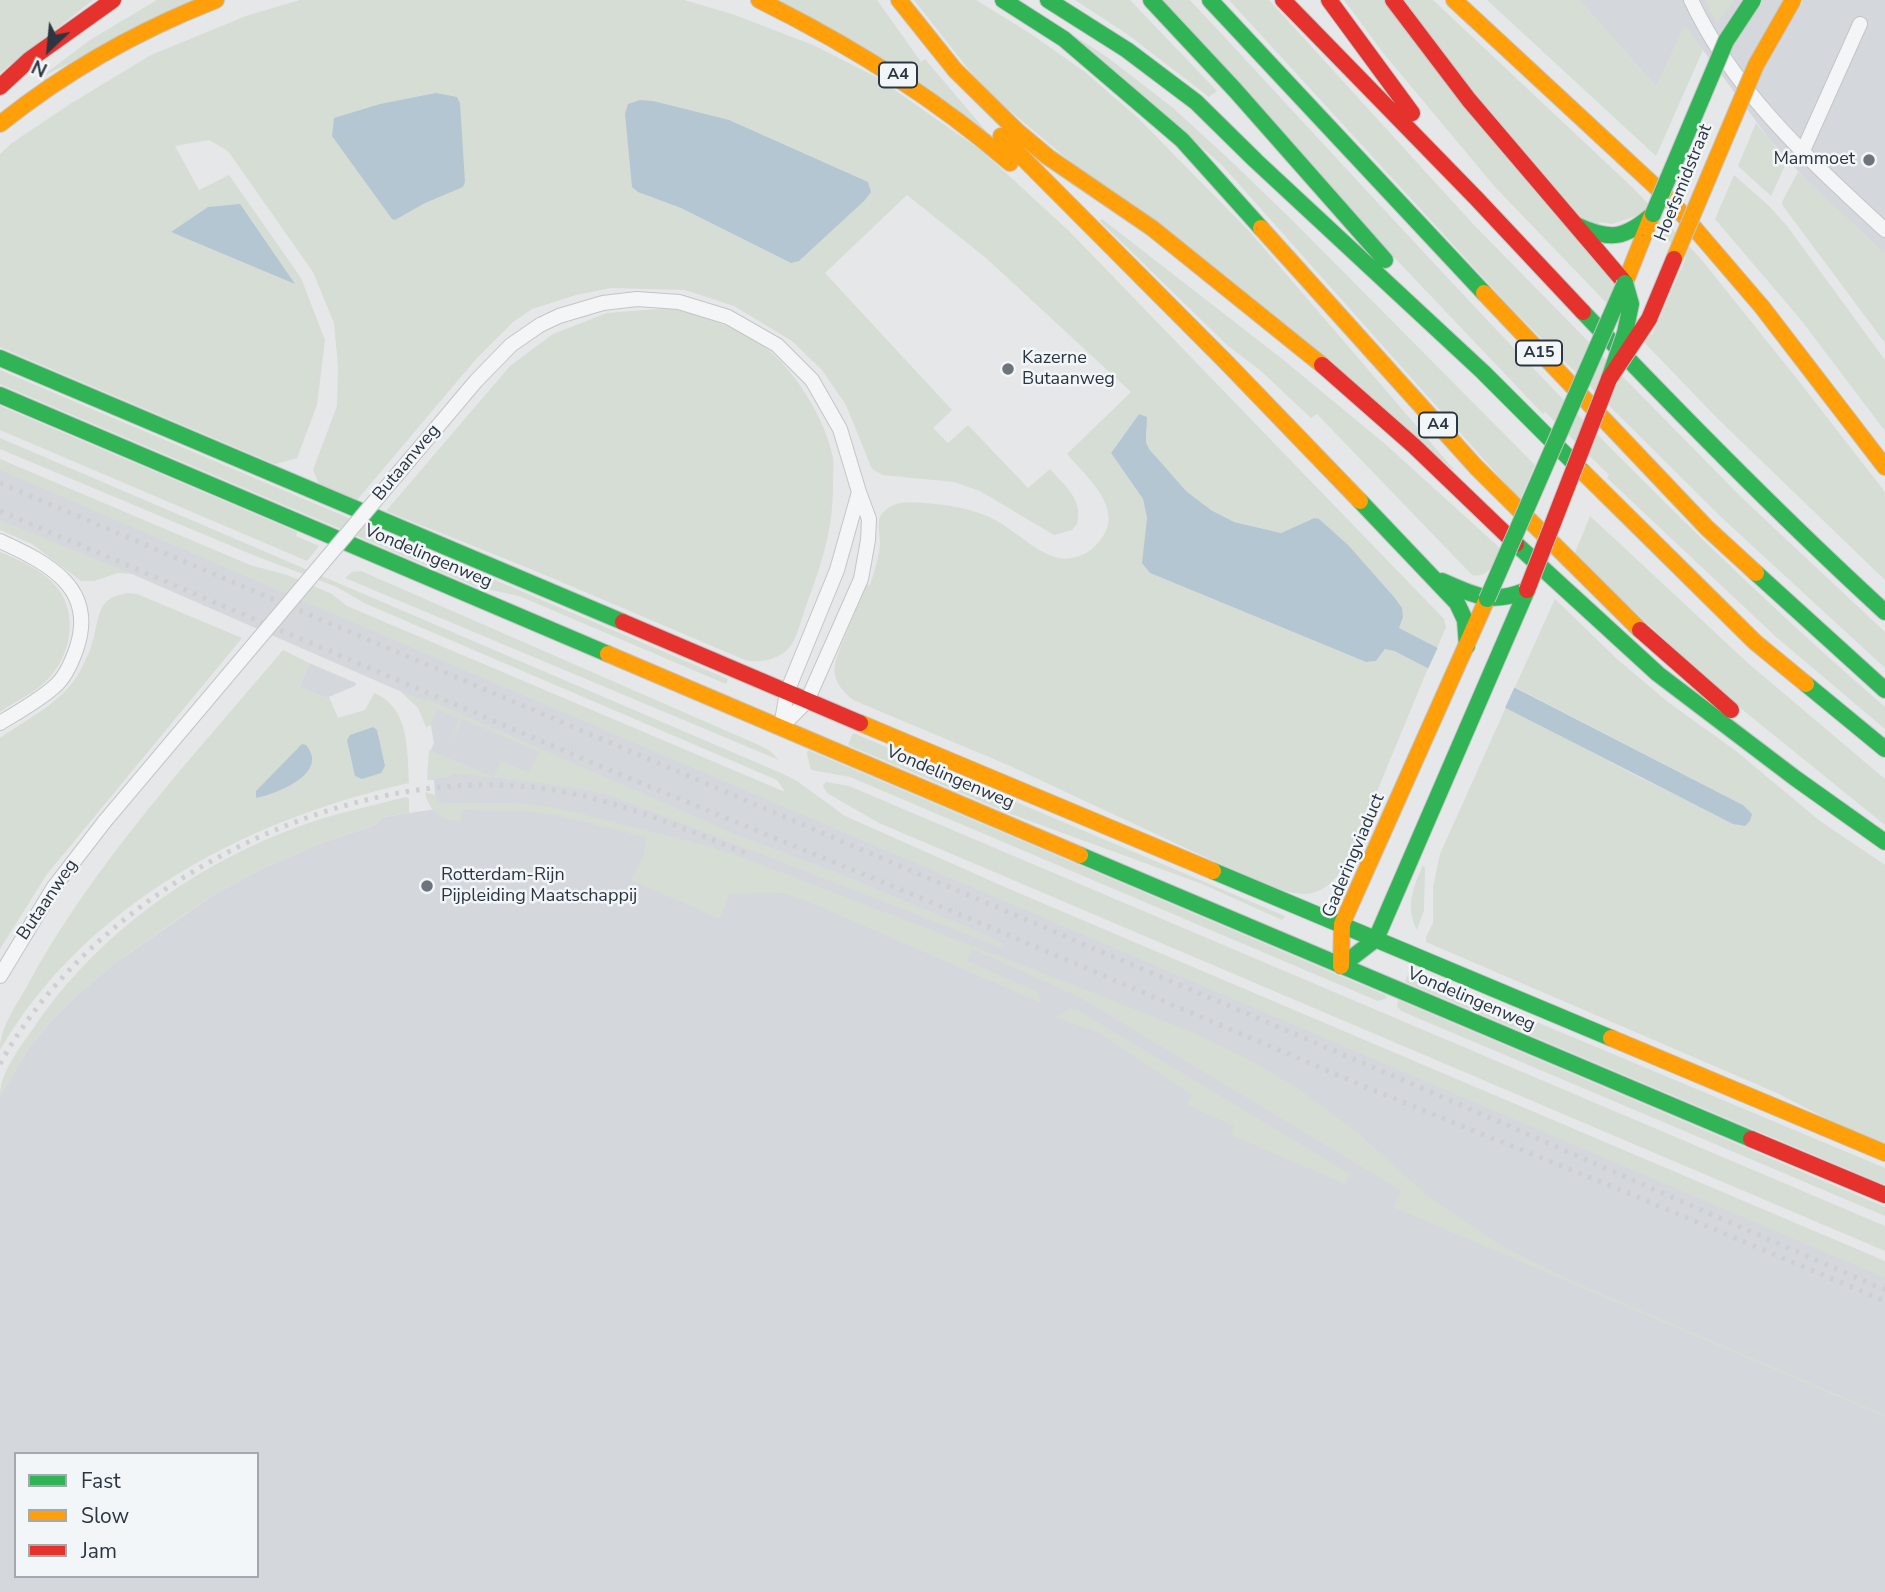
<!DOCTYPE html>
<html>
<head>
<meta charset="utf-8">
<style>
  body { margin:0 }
  #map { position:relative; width:1885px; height:1592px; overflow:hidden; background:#e5e7e9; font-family:"Nunito Sans",sans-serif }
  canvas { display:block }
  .legend { position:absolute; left:14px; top:1452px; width:245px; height:126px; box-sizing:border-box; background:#f3f6f8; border:2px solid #a3a9af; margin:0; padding:9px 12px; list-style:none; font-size:21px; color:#2c3642 }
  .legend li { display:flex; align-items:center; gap:14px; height:35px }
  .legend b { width:35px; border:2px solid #a3a9af }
  .north { position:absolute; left:14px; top:14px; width:70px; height:70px; -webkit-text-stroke:5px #f3f6f8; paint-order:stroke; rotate:206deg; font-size:19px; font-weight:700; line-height:28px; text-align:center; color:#2c3642 }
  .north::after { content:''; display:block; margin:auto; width:24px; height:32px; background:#2c3642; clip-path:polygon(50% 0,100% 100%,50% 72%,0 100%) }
</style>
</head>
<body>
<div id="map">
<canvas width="1885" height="1592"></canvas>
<ul class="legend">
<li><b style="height:9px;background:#30b455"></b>Fast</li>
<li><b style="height:9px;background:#ff9f0a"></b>Slow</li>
<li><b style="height:9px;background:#e5322d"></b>Jam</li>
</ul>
<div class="north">N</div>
</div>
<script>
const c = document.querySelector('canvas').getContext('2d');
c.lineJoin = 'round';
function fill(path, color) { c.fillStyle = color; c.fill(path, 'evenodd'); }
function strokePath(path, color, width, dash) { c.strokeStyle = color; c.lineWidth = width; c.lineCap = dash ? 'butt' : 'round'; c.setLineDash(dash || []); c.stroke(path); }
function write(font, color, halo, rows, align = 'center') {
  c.font = font + ' "Nunito Sans",sans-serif'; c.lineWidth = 5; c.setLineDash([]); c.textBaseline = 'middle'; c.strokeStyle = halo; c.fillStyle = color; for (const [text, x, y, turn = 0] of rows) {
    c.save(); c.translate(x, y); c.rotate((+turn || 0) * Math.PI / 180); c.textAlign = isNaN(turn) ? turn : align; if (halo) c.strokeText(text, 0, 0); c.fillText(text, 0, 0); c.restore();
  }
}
fill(new Path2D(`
  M1579,0H1885V254L1809,183L1770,140L1685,26L1656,87Z
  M0,467L1885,1267V1592H0V1096L28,1049L51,1021L77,995L115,963L215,894L264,868L319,844L375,825L383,817L436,809L434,780H430V752L434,743L427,703L132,574L0,525ZM16,1454H257V1576H16Z
  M309,663L356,683L355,686L326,698L299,687Z`), '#d4d7dc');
fill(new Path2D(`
  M0,0H93L0,73Z
  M157,0H198L41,77L90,40Z
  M300,0H684L732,14L813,45L876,77L982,151L1070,232L1444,619L1446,627L1437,648L1398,628L1313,518L1281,533L1234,522L1211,510L1186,491L1157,460L1149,449L1146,442L1147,429L1139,414L1111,453L1143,499L1147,518L1150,573L1366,662L1376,661L1385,649H1389L1428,668L1347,864C1320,901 1305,898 1265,885L1008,765L853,700C823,675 836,661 847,631C854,616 860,600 865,584L870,585C874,572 879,558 880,544C880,536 877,524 880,517C881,514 884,511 887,509C897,501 910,502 923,503C948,505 973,508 995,520C1016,531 1036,553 1059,558C1071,560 1085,556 1094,547C1131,513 1089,480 1067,454L1131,392L986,258L907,195L825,273L952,410L933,428L948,443L968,425L1028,488L1050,469C1064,485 1084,500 1077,524L1072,530L1054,535L980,491L954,482L883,475L872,469L846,405L822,370L792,341L734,306L685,290L611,288L576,295L532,309L513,322L476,359L357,500L319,484L313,470L337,406L338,366L334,323L313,272L228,151L209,140L175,146L199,190L229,175L301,278L325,340L317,405L297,458L275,464L0,347V154L12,143L70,104L151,55L246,16Z
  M776,0H877L921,62L925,59L991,137Z
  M914,0H976L1031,34L1085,72L1138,118L1250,232L1456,472L1097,184L984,89Z
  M1075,0H1130L1217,91L1209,97L1127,34Z
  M1160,0H1190C1415,241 1635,491 1885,707V729L1775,636L1607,478L1609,475L1545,412L1543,414L1392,255Z
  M1229,0H1269L1473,224L1740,496L1885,632V668L1720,516L1511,308Z
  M1344,0H1433L1633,188L1701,259L1798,380L1885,492V580L1717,418L1495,187L1384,54ZM1642,214L1686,258L1652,335L1617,297L1599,222L1612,224Z
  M1487,0H1579L1656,87L1685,25L1703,50L1656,156Z
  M1705,0H1734L1717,24Z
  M1061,27L1107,57L1172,107L1231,161L1291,219L1535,465L1520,500L1221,164Z
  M1756,123L1787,161L1771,196L1738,166Z
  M1798,172L1885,254V343L1783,206L1782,202Z
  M1734,175L1769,206L1787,226L1885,360V431L1801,320L1715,219Z
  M1102,219L1281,358L1384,443L1500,548C1493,563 1491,578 1472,575L1317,414L1311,418L1261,371L1227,345L1100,221Z
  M670,308C704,317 733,325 763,346C794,368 826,420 833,458C834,466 833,476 833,485C833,532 821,565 805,609C801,620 798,634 792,644C782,659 761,664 745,660L533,570L386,511L510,366L553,334L607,313Z
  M0,370L728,679L726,684L519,596L477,587L0,384Z
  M0,406L297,532L296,536L319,546L307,561L0,430Z
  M0,438L781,773L797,781L845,816L1007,888L1885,1261V1278L319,608L0,470V459L250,565L287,575L332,594L347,606L785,792L777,780L364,603L337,587L253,555L0,449Z
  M1590,516L1749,664L1885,779V825L1723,694L1574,555Z
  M0,520L132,574L118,573L94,581H81L32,544L0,530Z
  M0,552C19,560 41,569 55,585C80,613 71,658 45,682C32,695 15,701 0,712Z
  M361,571L761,746L770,751L779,760L345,578L352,572Z
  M128,593L137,594L242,638L47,874L0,949V738C30,717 66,701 82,667C87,657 92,647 94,636C100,612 99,597 128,593Z
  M1555,599L1618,660L1668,702L1736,751L1820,821L1885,865V1143L1843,1127L1777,1093L1426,942V937L1433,923V887L1440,854L1506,707L1641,778L1740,826L1743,805L1515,687Z
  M283,650L309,663L299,687L326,698L329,697L338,718L365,710L374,693C410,708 407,750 409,783C248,819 86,903 0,1050C0,1027 16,1006 27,986C94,862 192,758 283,650Z
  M400,691L425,702L427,699L735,834L838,873L982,933L1004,944L1002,948L614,797C561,783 508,779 453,774L449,777L427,780L429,750L494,777L501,761L529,773L539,752L462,719L451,745L459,718L437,710L431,725L426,727L418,708Z
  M853,733L1285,916L1282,920L1202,884L1011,814L848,745Z
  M808,750L1385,995L1387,998L1378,1001L850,777L811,770L807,754Z
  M826,782L849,786L1885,1226V1251L879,823L827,793L823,786Z
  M425,792L436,795L438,802L442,803H516L558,808L701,844L736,855L1082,988L1196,1034L1248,1059L1297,1088L1358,1133L1429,1197L1502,1246L1570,1280L1885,1415V1417L1393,1207L1402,1191L1079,997L972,949L968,961L1038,992L1041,1003L816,905L783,893L730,894L720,919L631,880L644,856L646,837L560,816L526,811L462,810L461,821C443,822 428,811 425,792Z
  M406,797L409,799V813L383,817L375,825L319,844L264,868L215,894L175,921L115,963L77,995L51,1021L28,1049L0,1096C0,1072 21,1046 35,1026C102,927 210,854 324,818C351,810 379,804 406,797Z
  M1423,865L1425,868L1424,910L1417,930C1405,906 1413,888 1423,865Z
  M1410,969L1885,1168V1185L1405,982Z
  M1398,1000L1885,1207V1216L1401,1011L1397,1006Z
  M1070,1009L1079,1011L1350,1174L1345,1184L1231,1135L1234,1126L1187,1105L1192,1095L1099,1033L1055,1017Z`), '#d6ddd5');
fill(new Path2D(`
  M436,93L457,97L460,103L465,182L463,187L425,203L395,220L392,219L332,136L334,118L380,104Z
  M640,100L653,101L729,120L868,182L871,192L864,201L799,261L791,263L681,208L638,192L632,187L625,114L628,104Z
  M240,204L295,284L171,232L208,207Z
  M1139,414L1147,417L1146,442L1149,449L1186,491L1211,510L1234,522L1281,533L1314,518L1319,519L1348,545L1394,597L1402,608L1403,617L1399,628L1743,805L1752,814L1750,821L1745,826L1733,824L1394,651L1385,649L1376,661L1366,662L1150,573L1142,563L1147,518L1143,499L1111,453Z
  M373,727L377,730L385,766L381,773L362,779L355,776L347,740L350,735Z
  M302,744L306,745C330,773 277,794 256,798V791Z`), '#b5c6d3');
fill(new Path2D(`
  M1439,645L1516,684L1504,710L1427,671Z`), '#e5e7e9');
const street = new Path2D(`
  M1691,0C1736,95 1810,160 1885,230
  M1802,153L1860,24
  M540,325L559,316L603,303L637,299L679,302L728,317L777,345L812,380L840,429L859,492L869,519L868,540L861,579L807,701L781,727
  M0,541C48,563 98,588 76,650C71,664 65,678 54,687C38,701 18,712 0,723
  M781,727L787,692L837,570L859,492
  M0,976L54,887L105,821`);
const fast = new Path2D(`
  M1003,0L1064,39L1182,140L1261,228
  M1048,0L1127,50L1196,102L1256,161L1483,372L1583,472
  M1151,0L1235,90L1385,260
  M1210,0L1484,293
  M1576,225C1610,241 1625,239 1653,214
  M1583,312C1681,415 1780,516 1885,612
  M0,358L623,622
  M0,395L608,654
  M1360,501L1457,603L1465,620L1467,646
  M1516,544L1658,674L1795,778L1885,842
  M1756,573L1885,690
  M1442,581C1476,596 1491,605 1527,590
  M1806,684L1885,749
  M1080,855L1751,1139
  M1213,871L1611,1038
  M1341,966L1376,939L1527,590`);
const slow = new Path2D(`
  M759,0C850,45 933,96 1010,163
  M899,0L955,70L1017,131L1048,157L1152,228L1322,365
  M1454,0L1672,202L1762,307L1885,467
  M0,124C66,71 137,31 216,0
  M1001,136L1225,361L1360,501
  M1261,228L1476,467L1640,630
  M1625,283L1652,215
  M1484,293L1707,528L1756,573
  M1583,472L1755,642L1806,684
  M608,654L1080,855
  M860,723L1213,871
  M1341,966L1342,924L1487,599
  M1611,1038L1885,1153`);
const jam = new Path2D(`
  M1283,0L1476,198L1583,312
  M1329,0L1412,113
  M1393,0L1469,100L1625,283
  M0,87L29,60L113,0
  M1322,365L1414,446L1516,544
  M623,622L860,723
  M1640,630L1731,710
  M1751,1139L1885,1195`);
strokePath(street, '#c3c5c7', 16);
strokePath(fast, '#c3c5c7', 18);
strokePath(slow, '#c3c5c7', 18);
strokePath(jam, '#c3c5c7', 18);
strokePath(street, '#f4f5f6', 14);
strokePath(fast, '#30b455', 16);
strokePath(slow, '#ff9f0a', 16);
strokePath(jam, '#e5322d', 16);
strokePath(new Path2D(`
  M0,483L1417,1086L1885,1290
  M0,511L614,772L914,895L1373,1090L1621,1190L1885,1301
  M0,1064C96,888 340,763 539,788C613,797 681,828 751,855`), '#cecfd1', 5, [3.5, 7]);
const streetBridge = new Path2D(`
  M105,821L476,381L511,345L540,325`);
const fastBridge = new Path2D(`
  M1653,214L1726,41L1753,0
  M1609,379L1625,333L1631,304L1625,283
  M1487,599L1625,283`);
const slowBridge = new Path2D(`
  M1674,259L1756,65L1793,0`);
const jamBridge = new Path2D(`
  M1527,590L1609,379L1649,319L1674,259`);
strokePath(streetBridge, '#c3c5c7', 16, []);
strokePath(fastBridge, '#c3c5c7', 18, []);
strokePath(slowBridge, '#c3c5c7', 18, []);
strokePath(jamBridge, '#c3c5c7', 18, []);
strokePath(streetBridge, '#f4f5f6', 14);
strokePath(fastBridge, '#30b455', 16);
strokePath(slowBridge, '#ff9f0a', 16);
strokePath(jamBridge, '#e5322d', 16);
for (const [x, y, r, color] of [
  [1869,160,7,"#6d747c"],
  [1008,369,7,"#6d747c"],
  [427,886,7,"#6d747c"]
]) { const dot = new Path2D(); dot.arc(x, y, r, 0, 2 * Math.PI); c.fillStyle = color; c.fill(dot); strokePath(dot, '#f3f6f8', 2.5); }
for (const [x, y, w] of [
  [898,75,38],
  [1539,353,46],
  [1438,425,38]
]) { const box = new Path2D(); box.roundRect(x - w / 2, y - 12.5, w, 25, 5); c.fillStyle = '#f3f6f8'; c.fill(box); strokePath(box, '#2c3642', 2); }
write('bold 16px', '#2c3642', null, [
  ["A4",898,75],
  ["A15",1539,353],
  ["A4",1438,425]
]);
write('18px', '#2c3642', '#f3f6f8', [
  ["Mammoet",1855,160,"right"],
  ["Kazerne",1022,359],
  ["Butaanweg",1022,380],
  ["Rotterdam-Rijn",441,876],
  ["Pijpleiding Maatschappij",441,897]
], 'left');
write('18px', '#2c3642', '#f3f6f8', [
  ["Hoefsmidstraat",1684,183,-68],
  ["Butaanweg",407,463,-50],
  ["Vondelingenweg",428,557,23],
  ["Vondelingenweg",950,778,23],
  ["Gaderingviaduct",1354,856,-67],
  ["Butaanweg",48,900,-56],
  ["Vondelingenweg",1471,1000,23]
]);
</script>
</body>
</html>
